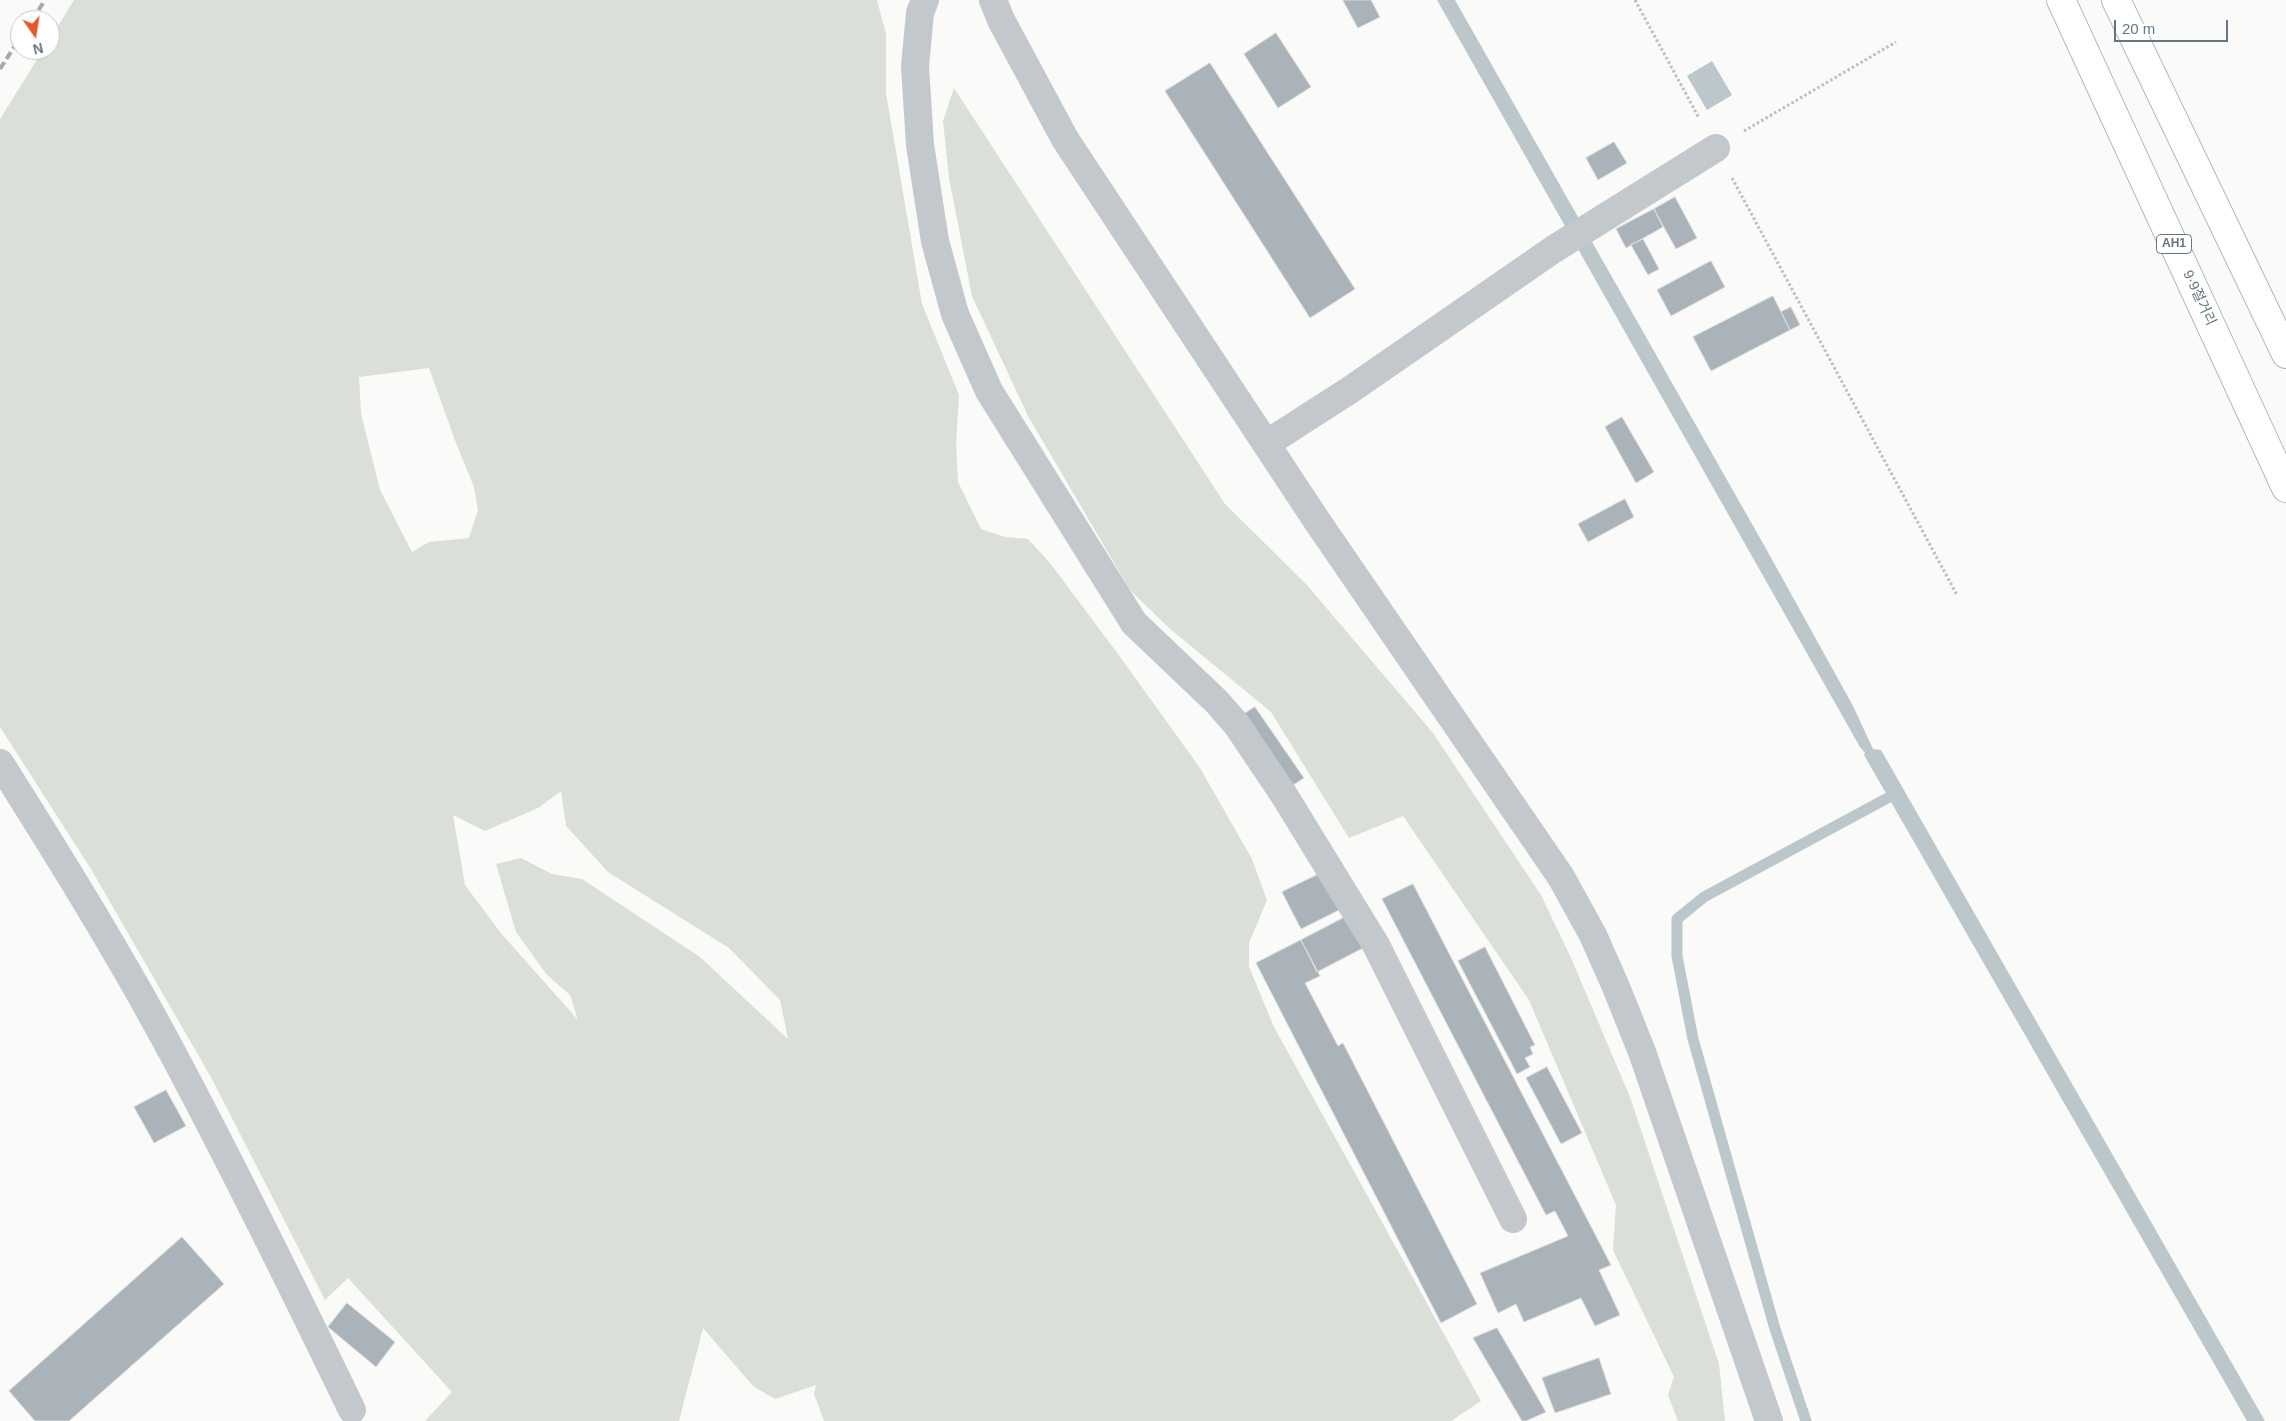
<!DOCTYPE html>
<html>
<head>
<meta charset="utf-8">
<style>
  body { margin:0 }
  #map { position:relative; width:2286px; height:1421px; overflow:hidden; background:#fafaf8; font-family:Helvetica,sans-serif }
  canvas { display:block }
  .north { position:absolute; left:10px; top:10px; width:50px; height:50px; box-sizing:border-box; background:#fff; border:1px solid #c1c8cd; border-radius:50%; rotate:167deg; font-size:14px; font-weight:700; line-height:20px; text-align:center; color:#657683 }
  .north::after { content:''; display:block; margin:auto; width:18px; height:22px; background:#e4572e; clip-path:polygon(50% 0,100% 100%,50% 72%,0 100%) }
  .scale { position:absolute; left:2114px; top:20px; width:114px; height:22px; box-sizing:border-box; border:2px solid #657683; border-top:0; padding-left:6px; font-size:15px; line-height:18px; white-space:nowrap; color:#657683; -webkit-text-stroke:4px #fff; paint-order:stroke }
</style>
</head>
<body>
<div id="map">
<canvas width="2286" height="1421"></canvas>
<div class="north">N</div>
<div class="scale">20 m</div>
</div>
<script>
const c = document.querySelector('canvas').getContext('2d');
c.lineJoin = 'round';
function fill(path, color) { c.fillStyle = color; c.fill(path, 'evenodd'); }
function strokePath(path, color, width, dash) { c.strokeStyle = color; c.lineWidth = width; c.lineCap = dash ? 'butt' : 'round'; c.setLineDash(dash || []); c.stroke(path); }
function write(font, color, halo, rows, align = 'center') {
  c.font = font + ' Helvetica,"Noto Sans KR",sans-serif'; c.lineWidth = 5; c.setLineDash([]); c.textBaseline = 'middle'; c.strokeStyle = halo; c.fillStyle = color; for (const [text, x, y, turn = 0] of rows) {
    c.save(); c.translate(x, y); c.rotate((+turn || 0) * Math.PI / 180); c.textAlign = isNaN(turn) ? turn : align; if (halo) c.strokeText(text, 0, 0); c.fillText(text, 0, 0); c.restore();
  }
}
fill(new Path2D(`
  M74,0H877L886,34V93L922,304L959,395L956,444L958,482L981,529L1005,537L1028,539L1050,563L1118,654L1200,768L1252,859L1267,900L1249,943V967L1274,1027L1481,1401L1451,1421H824L814,1394L816,1385L775,1399L753,1386L703,1328L679,1421H425L452,1392L348,1278L325,1300L212,1079L91,869L0,727V119L43,50H50V39ZM429,368L456,443L474,487L478,510L469,538L429,542L412,552L380,490L361,414L359,377ZM561,791L566,826L608,872L729,948L780,1000L788,1039L700,957L582,879L552,874L521,858L496,864L516,932L547,975L570,995L578,1020L500,932L465,885L453,815L485,831L538,808Z
  M954,88L1225,504L1306,584L1433,733L1541,895L1571,958L1630,1097L1719,1364L1725,1421H1678L1668,1395L1674,1377L1613,1250L1616,1205L1529,1000L1403,816L1349,838L1271,712L1169,628L1130,590L1028,416L972,296L949,178L943,121Z`), '#dadfd7');
fill(new Path2D(`
  M1437,0H1455L1769,554L1853,706L1873,749L1881,750L2265,1421H2247L1864,755L1865,753L1860,747Z
  M1712,61L1732,95L1707,110L1687,76Z`), '#bbc7cb');
strokePath(new Path2D(`
  M1806,1421L1775,1329L1693,1039L1677,956V919L1704,897L1895,794`), '#bbc7cb', 11);
const building = new Path2D(`
  M1343,0H1371L1380,17L1358,28Z
  M1276,33L1311,87L1278,108L1244,54Z
  M1210,63L1355,289L1310,318L1165,91Z
  M1614,142L1627,163L1598,180L1586,158Z
  M1675,197L1697,238L1676,249L1654,209Z
  M1654,209L1663,227L1626,248L1616,229Z
  M1643,239L1659,269L1648,275L1631,245Z
  M1711,261L1725,287L1671,316L1657,290Z
  M1773,296L1790,330L1711,371L1693,337Z
  M1791,307L1800,325L1790,330L1781,312Z
  M1622,417L1654,472L1636,483L1605,427Z
  M1625,499L1634,517L1588,542L1578,524Z
  M1255,707L1304,778L1287,789L1239,717Z
  M1323,872L1341,909L1301,929L1282,892Z
  M1413,884L1611,1265L1599,1270L1620,1315L1595,1326L1581,1298L1524,1322L1516,1304L1498,1313L1480,1273L1568,1236L1555,1211L1546,1215L1382,899Z
  M1347,916L1363,948L1317,972L1301,940Z
  M1301,940L1320,976L1305,983L1338,1046L1343,1043L1477,1304L1441,1323L1256,963Z
  M1485,947L1535,1045L1530,1047L1533,1054L1525,1058L1530,1067L1517,1074L1458,961Z
  M1547,1067L1582,1133L1561,1144L1526,1078Z
  M166,1090L186,1126L154,1143L134,1107Z
  M182,1237L224,1284L69,1421H35L9,1391Z
  M347,1303L395,1342L376,1367L328,1327Z
  M1497,1328L1546,1412L1526,1421H1522L1473,1338Z
  M1599,1358L1611,1394L1555,1413L1542,1378Z`);
fill(building, '#aab3b9');
strokePath(building, '#dcdcda', 1);
const highway = new Path2D(`
  M2061,0L2286,488
  M2116,0L2286,354`);
strokePath(highway, '#b4b9bd', 30);
strokePath(new Path2D(`
  M1635,0L1699,118
  M1744,131L1896,42
  M1732,178L1957,595`), '#bbbfc2', 3, [2.5, 2.5]);
strokePath(new Path2D(`
  M925,0L920,13L915,66L920,145L935,241L955,314L989,391L1134,623L1217,702L1237,725L1284,795L1376,945L1513,1219
  M993,0L1001,20L1065,139L1317,521L1561,877L1593,935L1616,987L1642,1052L1769,1421
  M1266,444L1350,390L1554,249L1716,148
  M0,763C60,858 119,953 172,1052C235,1170 294,1290 352,1410`), '#c3c8cc', 28);
strokePath(highway, '#fff', 28);
strokePath(new Path2D(`
  M32,20L45,0
  M0,69L20,38`), '#a2aab0', 4, [8, 4]);
for (const [x, y, w] of [
  [2174,244,35]
]) { const box = new Path2D(); box.roundRect(x - w / 2, y - 9.5, w, 19, 4); c.fillStyle = '#fff'; c.fill(box); strokePath(box, '#657683', 1); }
write('bold 12px', '#657683', null, [
  ["AH1",2174,244]
]);
write('14px', '#657683', '#fff', [
  ["9·9절거리",2199,298,65]
]);
</script>
</body>
</html>
